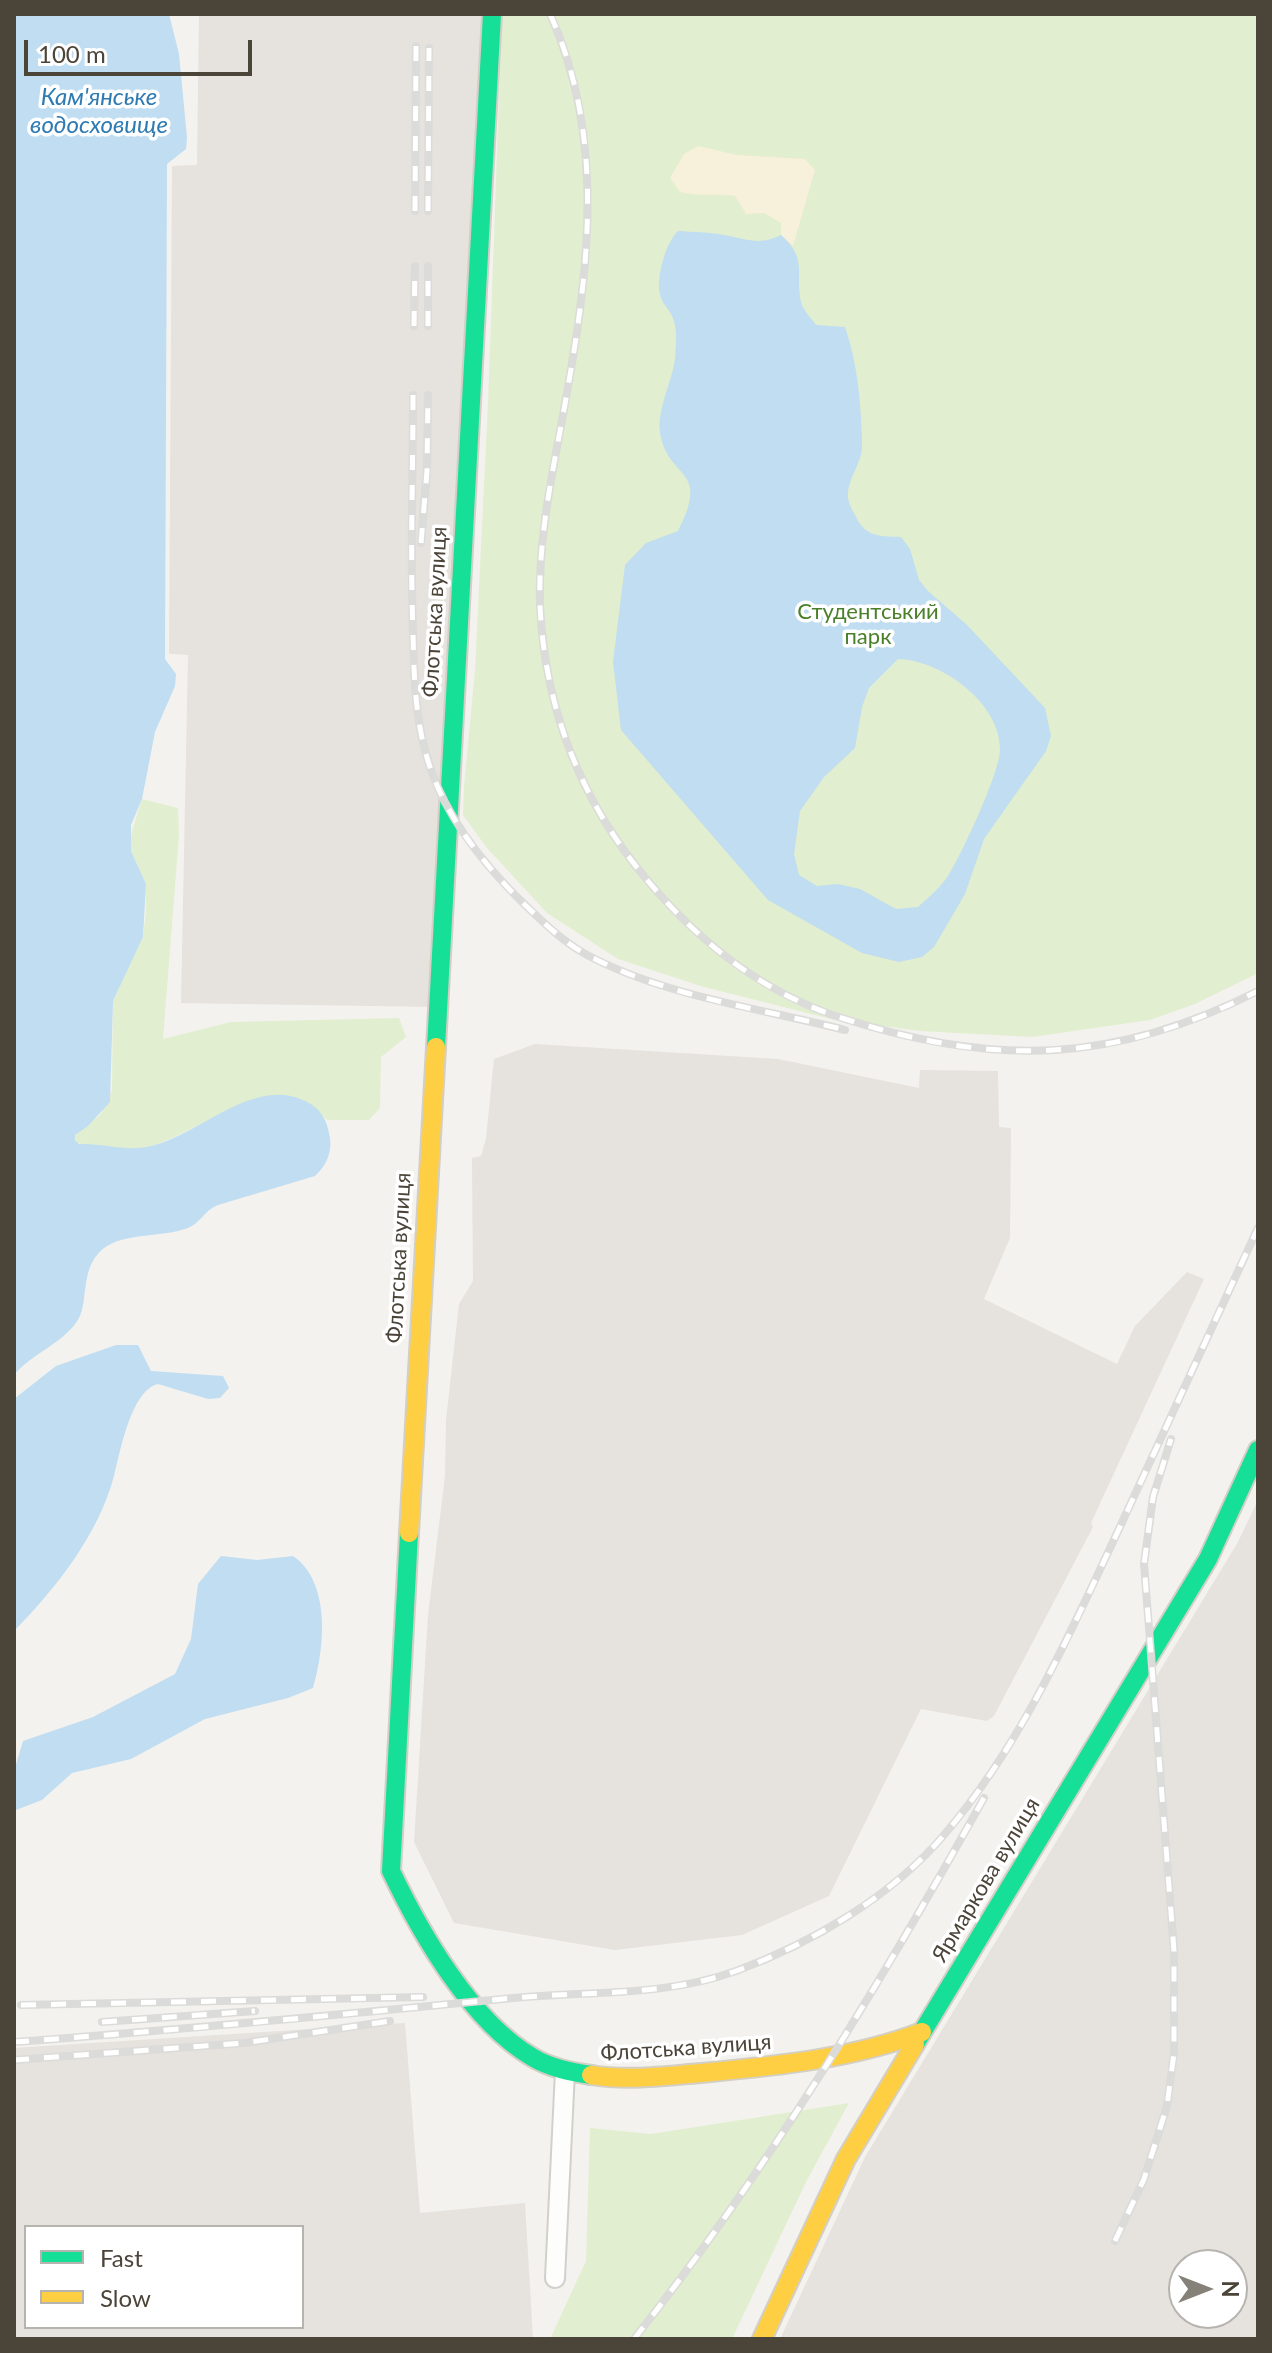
<!DOCTYPE html>
<html>
<head>
<meta charset="utf-8">
<style>
  body { margin:0 }
  #map { position:relative; width:1272px; height:2353px; overflow:hidden; background:#f4f2ee; font-family:Lato,sans-serif }
  canvas { display:block }
  .frame { position:absolute; inset:0; border:16px solid #4b4439; pointer-events:none }
  .legend { position:absolute; left:24px; top:2225px; width:280px; height:104px; box-sizing:border-box; background:#fff; border:2px solid #b7b4b0; margin:0; padding:10px 14px; list-style:none; font-size:24px; color:#4b4439 }
  .legend li { display:flex; align-items:center; gap:16px; height:40px }
  .legend b { width:40px; border:2px solid #b7b4b0 }
  .north { position:absolute; left:1168px; top:2249px; width:80px; height:80px; box-sizing:border-box; background:#fff; border:2px solid #b7b4b0; border-radius:50%; rotate:90deg; font-size:22px; font-weight:700; line-height:32px; text-align:center; color:#4b4439 }
  .north::after { content:''; display:block; margin:auto; width:28px; height:36px; background:#868178; clip-path:polygon(50% 0,100% 100%,50% 72%,0 100%) }
  .scale { position:absolute; left:24px; top:40px; width:228px; height:36px; box-sizing:border-box; border:4px solid #4b4439; border-top:0; padding-left:10px; font-size:24px; line-height:28px; white-space:nowrap; color:#4b4439; -webkit-text-stroke:6px #fff; paint-order:stroke }
</style>
</head>
<body>
<div id="map">
<canvas width="1272" height="2353"></canvas>
<div class="frame"></div>
<ul class="legend">
<li><b style="height:10px;background:#16e098"></b>Fast</li>
<li><b style="height:10px;background:#ffcf43"></b>Slow</li>
</ul>
<div class="north">N</div>
<div class="scale">100 m</div>
</div>
<script>
const c = document.querySelector('canvas').getContext('2d');
c.lineJoin = 'round';
function fill(path, color) { c.fillStyle = color; c.fill(path, 'evenodd'); }
function strokePath(path, color, width, dash) { c.strokeStyle = color; c.lineWidth = width; c.lineCap = dash ? 'butt' : 'round'; c.setLineDash(dash || []); c.stroke(path); }
function write(font, color, halo, rows, align = 'center') {
  c.font = font + ' Lato,sans-serif'; c.lineWidth = 7; c.setLineDash([]); c.textBaseline = 'middle'; c.strokeStyle = halo; c.fillStyle = color; for (const [text, x, y, turn = 0] of rows) {
    c.save(); c.translate(x, y); c.rotate((+turn || 0) * Math.PI / 180); c.textAlign = isNaN(turn) ? turn : align; if (halo) c.strokeText(text, 0, 0); c.fillText(text, 0, 0); c.restore();
  }
}
fill(new Path2D(`
  M199,14H486L433,1007L181,1003L188,655L169,654L172,166L197,165Z
  M535,1044L778,1059L919,1088L920,1070L998,1071L999,1127L1011,1128L1010,1238L984,1299L1117,1364L1135,1326L1187,1272L1204,1279L1091,1523L1093,1527L994,1716L987,1721L921,1709L829,1896L742,1935L615,1950L454,1923L414,1842L428,1615L445,1476L446,1420L459,1304L473,1281L472,1158L481,1156L486,1139L494,1059Z
  M1258,1500V2339H780L865,2157L1238,1542ZM1232,2265V2313H1184V2265Z
  M405,2023L420,2213L525,2203L533,2339H14V2048ZM302,2227V2327H26V2227Z`), '#e6e2de');
fill(new Path2D(`
  M502,14H1258V973L1195,1004L1150,1020L1032,1037L920,1031L831,1019L704,987L618,959L547,913L487,848L463,815L464,787L475,670L488,403Z
  M142,799L178,808L179,835L163,1039L231,1022L399,1018L406,1037L381,1057L380,1108L369,1120H327C273,1063 208,1129 151,1146C129,1153 98,1146 76,1143L75,1135L100,1115L112,1091L113,1001L143,937L146,913V884L131,851L130,838Z
  M849,2103L806,2182L732,2339H550L586,2261L590,2128L651,2134Z`), '#e1eecf');
fill(new Path2D(`
  M698,146L737,155L805,159L815,170L793,246L781,235V223L764,213L746,214L735,196C716,193 699,197 680,192L670,178L684,154Z`), '#f7f0da');
fill(new Path2D(`
  M14,14H169L179,54L187,138L186,149L167,164L165,659L176,674L175,686L155,732L142,799L131,825V851L146,884L143,937L113,1001L110,1102L88,1126L75,1135V1140L79,1144C102,1143 124,1151 147,1147C197,1138 250,1077 303,1100C321,1108 327,1119 330,1138C332,1153 326,1166 315,1176L218,1205C203,1211 201,1224 185,1229C161,1237 129,1233 107,1246C79,1264 89,1299 79,1318C66,1342 31,1354 14,1375Z
  M678,231C693,232 709,232 724,235C747,239 759,246 781,235C808,259 795,272 801,302C803,310 811,318 816,325L845,327C858,365 861,404 862,445C862,463 850,475 848,492C847,501 851,508 855,515C865,537 878,536 901,537L910,549L919,580L928,591L967,625L1045,708L1051,736L1046,751L984,839L965,894L934,947L922,957L899,962L862,953L768,900L621,730L613,662L625,565L646,543L678,531C712,466 667,481 660,432C657,409 672,382 675,359C676,345 678,329 672,316C669,309 661,302 660,294C656,277 666,242 678,231ZM898,659C941,660 1001,703 1000,750C1000,772 961,856 948,876C940,888 929,897 918,907L896,909L860,889L838,884L817,886L799,875L794,854L800,811L824,777L855,748L862,707L869,688Z
  M116,1345H138L151,1371L223,1376L229,1388L220,1398L208,1399L158,1384C131,1390 120,1453 114,1476C98,1535 57,1587 14,1631V1399L56,1366Z
  M221,1556L257,1560L293,1556C331,1582 325,1648 313,1688L288,1698L205,1719L131,1759L72,1773L42,1800L16,1810L14,1771L23,1741L93,1717L175,1674L191,1639L198,1584Z`), '#c0ddf1');
const street = new Path2D(`
  M555,2278L565,2071`);
const fast = new Path2D(`
  M436,1047L492,14
  M409,1533L391,1871C421,1934 471,2021 532,2057C550,2068 571,2072 591,2075
  M915,2044L1208,1559L1258,1450`);
const slow = new Path2D(`
  M409,1533L436,1047
  M591,2075C628,2081 663,2076 701,2073C775,2066 852,2059 922,2032
  M762,2339L846,2159L915,2044`);
strokePath(street, '#d2d0cb', 22);
strokePath(fast, '#d3cfc5', 22);
strokePath(slow, '#d3cfc5', 22);
strokePath(street, '#fdfdfc', 18);
strokePath(fast, '#16e098', 18);
strokePath(slow, '#ffcf43', 18);
const rail = new Path2D(`
  M550,14C610,146 586,289 561,426C550,484 538,546 540,606C545,709 581,802 648,881C701,944 764,994 845,1019C997,1067 1115,1063 1258,991
  M415,211L416,46
  M428,211L429,48
  M414,326L415,266
  M428,326V266
  M413,395C413,474 410,553 413,632C414,678 415,725 431,770C448,819 483,863 519,899C542,921 565,945 595,959C671,997 763,1009 845,1030
  M421,543L427,471L428,395
  M21,2005L423,1997
  M102,2022L255,2011
  M14,2042C181,2030 347,2014 513,1998C588,1991 664,1997 736,1971C812,1943 891,1897 944,1835C1021,1745 1068,1638 1118,1531C1165,1430 1211,1329 1258,1228
  M14,2060L244,2043L390,2021
  M1115,2241L1144,2179L1167,2106L1174,2053V1951L1144,1564L1153,1497L1171,1439
  M634,2339C767,2171 879,1986 984,1798`);
strokePath(rail, '#dbdbda', 8);
strokePath(rail, '#fff', 5, [15]);
write('22px', '#4b4439', '#fff', [
  ["Флотська вулиця",435,612,-87],
  ["Флотська вулиця",399,1258,-87],
  ["Ярмаркова вулиця",986,1880,-59],
  ["Флотська вулиця",686,2048,-4]
]);
write('22px', '#4a7f2a', '#fff', [
  ["Студентський",868,612],
  ["парк",868,637]
]);
write('italic 24px', '#2e7ab2', '#fff', [
  ["Кам'янське",99,97],
  ["водосховище",99,125]
]);
</script>
</body>
</html>
